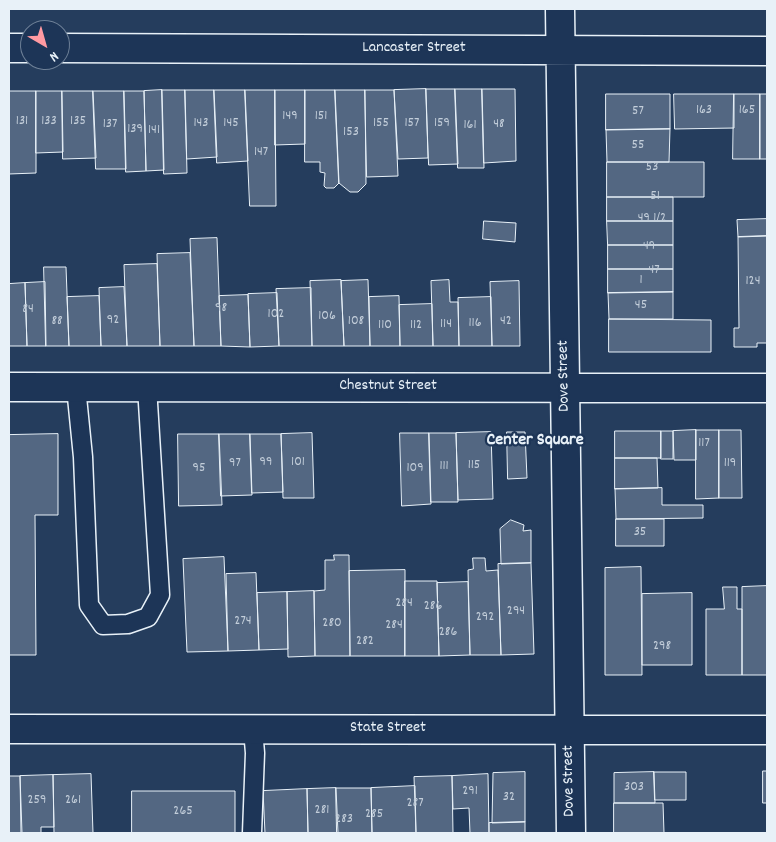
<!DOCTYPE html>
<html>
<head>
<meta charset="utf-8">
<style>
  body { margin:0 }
  #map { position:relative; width:776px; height:842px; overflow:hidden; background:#253d5d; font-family:Dekko,sans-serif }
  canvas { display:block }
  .frame { position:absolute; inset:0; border:10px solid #e8f1f8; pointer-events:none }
  .north { position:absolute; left:20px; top:20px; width:50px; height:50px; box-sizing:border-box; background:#1d3557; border:1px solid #6e8097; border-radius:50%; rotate:142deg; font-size:14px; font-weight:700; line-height:20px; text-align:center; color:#e8f1f8 }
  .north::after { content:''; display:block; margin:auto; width:18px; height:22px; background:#ff9aa2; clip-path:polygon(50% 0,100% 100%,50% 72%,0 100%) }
</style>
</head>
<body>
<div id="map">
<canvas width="776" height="842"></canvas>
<div class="frame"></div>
<div class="north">N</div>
</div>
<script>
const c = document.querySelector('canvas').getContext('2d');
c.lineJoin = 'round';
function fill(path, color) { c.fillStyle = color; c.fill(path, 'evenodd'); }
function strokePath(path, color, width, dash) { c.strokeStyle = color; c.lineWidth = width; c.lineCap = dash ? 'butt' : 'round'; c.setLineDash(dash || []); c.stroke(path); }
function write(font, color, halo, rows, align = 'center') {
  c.font = font + ' Dekko,sans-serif'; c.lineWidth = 4.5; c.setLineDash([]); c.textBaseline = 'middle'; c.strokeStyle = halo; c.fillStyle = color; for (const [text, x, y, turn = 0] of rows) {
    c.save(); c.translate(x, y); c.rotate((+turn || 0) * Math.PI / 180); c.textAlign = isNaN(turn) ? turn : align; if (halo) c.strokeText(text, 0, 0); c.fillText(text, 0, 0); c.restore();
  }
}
const building = new Path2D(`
  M426,89L428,158L398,159L394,90Z
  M426,89H455L458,164L429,165Z
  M455,89H482L484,168H458Z
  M482,89H515L516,161L484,163Z
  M162,90L164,170L146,171L144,91Z
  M162,90H185L187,173L164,174Z
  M185,90H214L217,157L187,159Z
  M214,90H245L248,161L217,163Z
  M245,90H275L276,206H250Z
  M275,90H305V144L275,145Z
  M305,90H335L339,183L334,188H326L324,186L325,173L320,172V162H305Z
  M335,90H365L366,184L358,192H350L339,183Z
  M365,90H394L398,176L367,177Z
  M9,91H36V173L9,174Z
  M36,91H62L63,152L36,153Z
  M62,91H93L96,158L63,159Z
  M93,91H124L126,169H96Z
  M124,91H144L146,171L126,172Z
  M606,94H670V129L606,130Z
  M674,94H734V128L675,129Z
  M734,94H760V159H733Z
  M760,94H767V159H760Z
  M670,129L669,162H607L606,130Z
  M607,162H704V197H607Z
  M607,197H673V221H607Z
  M767,219V236L738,237L737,220Z
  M484,221L516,223L515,242L483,239Z
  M607,221H673V245H608Z
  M767,236V343H757V347H734V328H739L738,237Z
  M217,238L221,346H194L190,239Z
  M608,245H673V269H608Z
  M190,253L194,346H160L157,254Z
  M157,264L160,346H127L124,265Z
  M44,267H66L69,346H46Z
  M608,269H673V292L608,293Z
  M341,280L344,346H312L310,281Z
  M368,280L370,346H344L341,281Z
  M449,280L450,302H458L459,346H433L431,281Z
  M519,281L520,346H492L490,282Z
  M45,282L46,346H27L25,283Z
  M25,283L27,346H9V284Z
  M124,287L127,346H101L99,288Z
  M311,288L312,346H279L276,289Z
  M673,292V319H609L608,293Z
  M277,293L279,346L250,347L248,294Z
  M248,295L250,347L221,346L219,296Z
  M99,296L101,346H69L67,297Z
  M399,296L400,346H370L369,297Z
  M491,297L492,346H459L458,298Z
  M432,304L433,346H400L399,305Z
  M609,319L711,320V352H609Z
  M696,430H719V498L696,499Z
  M696,430V460H674L673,431Z
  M719,430H741L742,498H719Z
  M615,431H661V458H615Z
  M661,431H673V459H661Z
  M491,432L493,499L458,500L456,433Z
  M507,432H525L527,478L508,479Z
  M312,433L314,498H283L281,434Z
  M400,433H429L431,504L402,506Z
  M429,433H456L458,502H431Z
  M58,434V515H35L36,655H9V435Z
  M178,434H219L222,505L179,506Z
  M219,434H250L252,495L221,496Z
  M250,434H281L283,492L252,493Z
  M615,458H657L658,488L615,489Z
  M662,488V505H703V518L616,519L615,489Z
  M616,519H664V546H616Z
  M511,520L524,525L523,531L531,530V563L501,564L500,529Z
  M334,555H349L350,656H315L314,591L325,590V560H334Z
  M224,557L228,651L187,652L183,559Z
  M473,558H485L486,571L498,570L501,655H470L468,570L473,569Z
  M531,563L534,654L501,655L498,564Z
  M641,567L642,675H605V568Z
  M405,570V656H350L349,571Z
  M256,573L259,650L228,651L226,574Z
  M405,581H437L439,656H405Z
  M468,582L470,655L439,656L437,583Z
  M767,586V675H742V587Z
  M723,587H737V609H742V675H706V609H724Z
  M314,591L315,656L288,657L287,592Z
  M287,592L288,649L259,650L257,593Z
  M692,593V665H642V594Z
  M763,771H767V803H763Z
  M525,772V822L492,823L493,773Z
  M654,772H686V800H655Z
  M654,772L655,803H614V773Z
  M91,774L93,833H54L53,775Z
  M488,774L489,833H470L469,808L453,809L452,776Z
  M53,775L54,827H41V833H21L20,776Z
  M9,776H20L22,833H9Z
  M452,776L453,833H416L414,777Z
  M415,786L416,833H372L371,788Z
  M336,788L338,833H308L307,789Z
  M336,788H371L372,833H337Z
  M307,789L308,833H265L263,791Z
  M132,791H235V833H132Z
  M614,803H663L664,833H614Z
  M525,822V833H489V823Z`);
fill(building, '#536782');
strokePath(building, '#e8f1f8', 1);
const service = new Path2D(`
  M76,387L83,457L89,605L103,625L128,624L148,617L160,595L147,387
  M252,833L255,753L253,729`);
const minor = new Path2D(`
  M560,9L571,833
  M9,48H30
  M60,48L767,51
  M9,387L767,388
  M9,729L767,730`);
strokePath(service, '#e8f1f8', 21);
strokePath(minor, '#e8f1f8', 31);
strokePath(service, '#1d3557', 18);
strokePath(minor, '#1d3557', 28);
write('14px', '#c3ceda', null, [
  ["163",704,111],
  ["165",747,111],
  ["57",638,112],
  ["149",290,117],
  ["151",321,117],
  ["131",22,122],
  ["133",49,122],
  ["135",78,122],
  ["143",201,124],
  ["145",231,124],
  ["155",381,124],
  ["157",412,124],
  ["159",442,124],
  ["137",110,125],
  ["48",499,125],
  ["161",470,126],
  ["139",135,130],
  ["141",154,131],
  ["153",351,133],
  ["55",638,146],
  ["147",261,153],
  ["53",652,168],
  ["51",655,197],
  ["49 1/2",652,219],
  ["49",649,247],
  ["47",654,271],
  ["1",641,281],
  ["124",753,282],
  ["45",641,306],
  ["98",221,309],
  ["84",28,310],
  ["102",276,315],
  ["106",327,317],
  ["92",113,321],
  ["88",57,322],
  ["108",356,322],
  ["42",506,322],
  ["116",475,324],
  ["114",446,325],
  ["110",385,326],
  ["112",416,326],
  ["117",704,444],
  ["99",266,463],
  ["101",298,463],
  ["97",235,464],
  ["119",730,464],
  ["115",474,466],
  ["111",444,467],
  ["95",199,469],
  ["109",415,469],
  ["35",640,533],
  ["284",404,604],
  ["286",433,607],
  ["294",516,612],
  ["292",485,618],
  ["274",243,622],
  ["280",332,624],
  ["284",394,626],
  ["286",448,633],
  ["282",365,642],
  ["298",662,647],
  ["303",634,788],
  ["291",470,792],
  ["32",509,798],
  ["259",37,801],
  ["261",73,801],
  ["287",415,804],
  ["281",322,811],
  ["265",183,812],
  ["285",374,815],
  ["283",344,820]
]);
write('16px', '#e8f1f8', '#1d3557', [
  ["Lancaster Street",414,49],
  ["Dove Street",565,376,-91],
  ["Chestnut Street",388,387],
  ["State Street",388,729],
  ["Dove Street",570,781,-91]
]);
write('bold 18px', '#e8f1f8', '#1d3557', [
  ["Center Square",535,442]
]);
</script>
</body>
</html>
